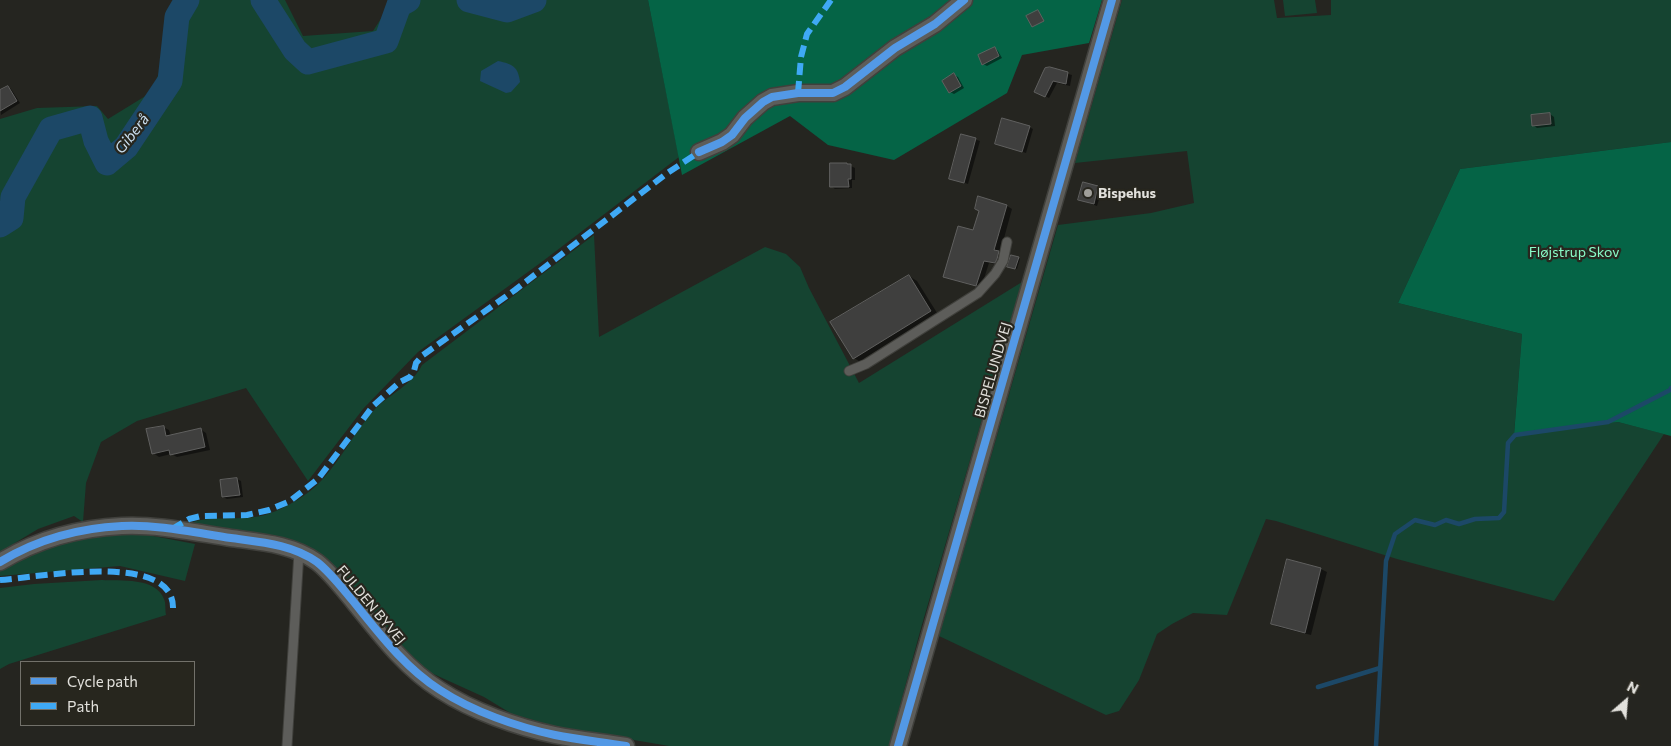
<!DOCTYPE html>
<html>
<head>
<meta charset="utf-8">
<style>
  body { margin:0 }
  #map { position:relative; width:1671px; height:746px; overflow:hidden; background:#252520; font-family:Commissioner,sans-serif }
  canvas { display:block }
  .legend { position:absolute; left:20px; top:661px; width:175px; height:65px; box-sizing:border-box; background:#27261e; border:1px solid #72716a; margin:0; padding:6px 9px; list-style:none; font-size:15px; color:#e2e1dc }
  .legend li { display:flex; align-items:center; gap:10px; height:25px }
  .legend b { width:25px; border:1px solid #72716a }
  .north { position:absolute; left:1601px; top:676px; width:50px; height:50px; -webkit-text-stroke:4px #27261e; paint-order:stroke; rotate:27deg; font-size:14px; font-weight:700; line-height:20px; text-align:center; color:#e2e1dc }
  .north::after { content:''; display:block; margin:auto; width:18px; height:22px; background:#e2e1dc; clip-path:polygon(50% 0,100% 100%,50% 72%,0 100%) }
</style>
</head>
<body>
<div id="map">
<canvas width="1671" height="746"></canvas>
<ul class="legend">
<li><b style="height:6px;background:#5399e6"></b>Cycle path</li>
<li><b style="height:6px;background:#3fa9f5"></b>Path</li>
</ul>
<div class="north">N</div>
</div>
<script>
const c = document.querySelector('canvas').getContext('2d');
c.lineJoin = 'round';
function fill(path, color) { c.fillStyle = color; c.fill(path, 'evenodd'); }
function strokePath(path, color, width, dash) { c.strokeStyle = color; c.lineWidth = width; c.lineCap = dash ? 'butt' : 'round'; c.setLineDash(dash || []); c.stroke(path); }
function write(font, color, halo, rows, align = 'center') {
  c.font = font + ' Commissioner,sans-serif'; c.lineWidth = 4.5; c.setLineDash([]); c.textBaseline = 'middle'; c.strokeStyle = halo; c.fillStyle = color; for (const [text, x, y, turn = 0] of rows) {
    c.save(); c.translate(x, y); c.rotate((+turn || 0) * Math.PI / 180); c.textAlign = isNaN(turn) ? turn : align; if (halo) c.strokeText(text, 0, 0); c.fillText(text, 0, 0); c.restore();
  }
}
fill(new Path2D(`
  M176,0H285L303,36L373,31L393,0H648L679,157L543,261L418,352L363,409L308,481L246,388L137,421L101,442L86,483L83,522L74,516L38,529L0,552V119L37,108L97,106L108,119L152,92L160,70L169,15Z
  M1122,0H1274L1277,18L1331,15V0H1671V142L1460,169L1398,303L1522,334L1514,434L1618,422L1664,434L1554,601L1397,559L1276,521L1266,519L1227,615L1193,613L1172,624L1157,634L1139,680L1119,711L1106,715L939,636L1058,225L1151,213L1194,203L1187,151L1075,163Z
  M1283,0H1315L1317,13L1285,16Z
  M594,235L599,337L765,247L786,254L800,267L809,288L859,383L1022,282L921,628L889,746H669L558,727L512,714L484,697L429,672L404,652L283,539L217,527L186,525C207,513 243,523 268,514C288,507 308,495 322,480C342,458 355,431 375,409C390,394 412,385 422,365Z
  M113,534L148,535L195,544L185,581L120,566L0,576V570L6,567L58,543Z
  M102,580C120,581 156,577 164,599C166,603 165,610 166,615L9,664L0,669V588L34,584Z`), '#154431');
fill(new Path2D(`
  M648,0H1102L1089,43L1022,55L1007,93L894,160L828,145L790,116L682,175Z
  M1671,142V436L1618,422L1514,435L1522,334L1398,303L1460,169Z`), '#056446');
fill(new Path2D(`
  M498,61C513,64 518,67 520,82L511,92L506,93L480,81L481,71Z`), '#1c4867');
fill(new Path2D(`
  M995,48L998,51L1002,58L987,66L983,64Z
  M1050,69L1072,75L1070,86L1057,83L1049,98L1039,93Z
  M954,75L958,77L964,88L954,94L950,92Z
  M8,87L11,89L20,103L1,115L0,92Z
  M1550,114L1554,117L1555,126L1537,128L1533,125Z
  M1029,127L1033,129L1026,153L997,144Z
  M962,135L980,141L968,184L950,178Z
  M851,166L855,168V180H852V188L835,189L831,186Z
  M1084,184L1102,190L1097,206L1080,200Z
  M1007,206L1012,209L1000,253L1004,255L1000,265L989,263L981,288L950,279L945,276L974,232Z
  M1018,258L1020,259L1017,269L1010,267Z
  M909,276L917,281L939,316L862,363L854,358Z
  M163,427L169,430L171,436L200,429L206,433L210,450L177,457L171,454L159,457L153,453Z
  M237,479L241,481L243,497L227,499L223,497L221,481Z
  M1321,569L1327,572L1311,635L1278,627L1272,624Z`), '#0007');
strokePath(new Path2D(`
  M1318,687L1380,668
  M1376,746L1386,561L1395,534L1415,520L1435,525L1446,520L1459,524L1475,519L1499,518L1504,512L1508,443L1515,435L1608,422L1670,390L1671,388`), '#1c4867', 4.5);
strokePath(new Path2D(`
  M263,0L295,50L308,62L386,41L399,5L408,0
  M469,0L507,10L534,0
  M0,225L11,218L13,197L51,129L90,118L96,141L107,163L126,147L170,81L177,17L187,0`), '#1c4867', 25);
const building = new Path2D(`
  M1038,10L1044,21L1032,27L1026,16Z
  M995,47L999,56L982,65L978,55Z
  M1050,67L1068,72L1066,84L1053,81L1045,97L1034,92L1043,72L1045,68Z
  M954,73L961,86L949,93L942,81Z
  M8,86L17,101L0,111V90Z
  M1550,113L1551,124L1532,126L1531,115Z
  M1002,118L1030,126L1022,152L995,144Z
  M961,134L976,138L964,183L949,179Z
  M830,163H847V164H851V179H848L849,187H830Z
  M1083,182L1098,186L1094,204L1078,200Z
  M978,196L1007,205L994,250L999,251L997,259L995,263L984,261L976,286L943,277L958,226L973,230L979,211L975,209Z
  M1011,255L1019,257L1015,269L1007,267Z
  M909,275L931,311L853,359L830,322Z
  M164,426L166,436L201,428L205,447L170,455L169,450L152,454L146,429Z
  M237,478L240,495L222,497L220,480Z
  M1287,559L1321,568L1305,633L1271,624Z`);
fill(building, '#3f3f3e');
strokePath(building, '#60605f', 1);
const lane = new Path2D(`
  M849,371L866,364L978,293L995,274L1003,261L1007,242
  M287,746L299,552`);
const street = new Path2D(`
  M699,152L722,142L732,135L745,118L763,102L772,97L798,93H833L845,87L895,48L935,24L964,0
  M0,562C36,540 79,528 122,526C156,524 197,533 231,538C260,542 292,544 317,562C331,573 342,588 353,601C379,633 404,667 440,690C472,711 517,727 555,735C579,740 603,742 626,746
  M898,746L1112,0`);
strokePath(lane, '#40403c', 11);
strokePath(street, '#40403c', 19);
strokePath(lane, '#5d5d5a', 9);
strokePath(street, '#5d5d5a', 16);
strokePath(new Path2D(`
  M798,93L801,57L807,34L831,0
  M172,529L189,519L201,516L247,515L269,510L290,501L318,479L373,406L400,382L410,377L414,371L416,363L423,355L515,290L666,174L699,152
  M0,580C35,578 174,550 173,608`), '#3fa9f5', 6, [12, 6]);
strokePath(new Path2D(`
  M699,152L722,142L732,135L745,118L763,102L772,97L798,93H833L845,87L895,48L935,24L964,0
  M0,562C36,540 79,528 122,526C156,524 197,533 231,538C260,542 292,544 317,562C331,573 342,588 353,601C379,633 404,667 440,690C472,711 517,727 555,735C579,740 603,742 626,746
  M898,746L1112,0`), '#5399e6', 8);
for (const [x, y, r, color] of [
  [1088,193,5,"#a09f9a"]
]) { const dot = new Path2D(); dot.arc(x, y, r, 0, 2 * Math.PI); c.fillStyle = color; c.fill(dot); strokePath(dot, '#27261e', 2); }
write('bold 14px', '#e2e1dc', '#27261e', [
  ["Bispehus",1098,193]
], 'left');
write('14px', '#89fbc8', '#27261e', [
  ["Fløjstrup Skov",1574,252]
]);
write('14px', '#e2e1dc', '#27261e', [
  ["BISPELUNDVEJ",993,370,-74],
  ["FULDEN BYVEJ",371,605,50]
]);
write('italic 15px', '#cbdff0', '#27261e', [
  ["Giberå",132,134,-52]
]);
</script>
</body>
</html>
